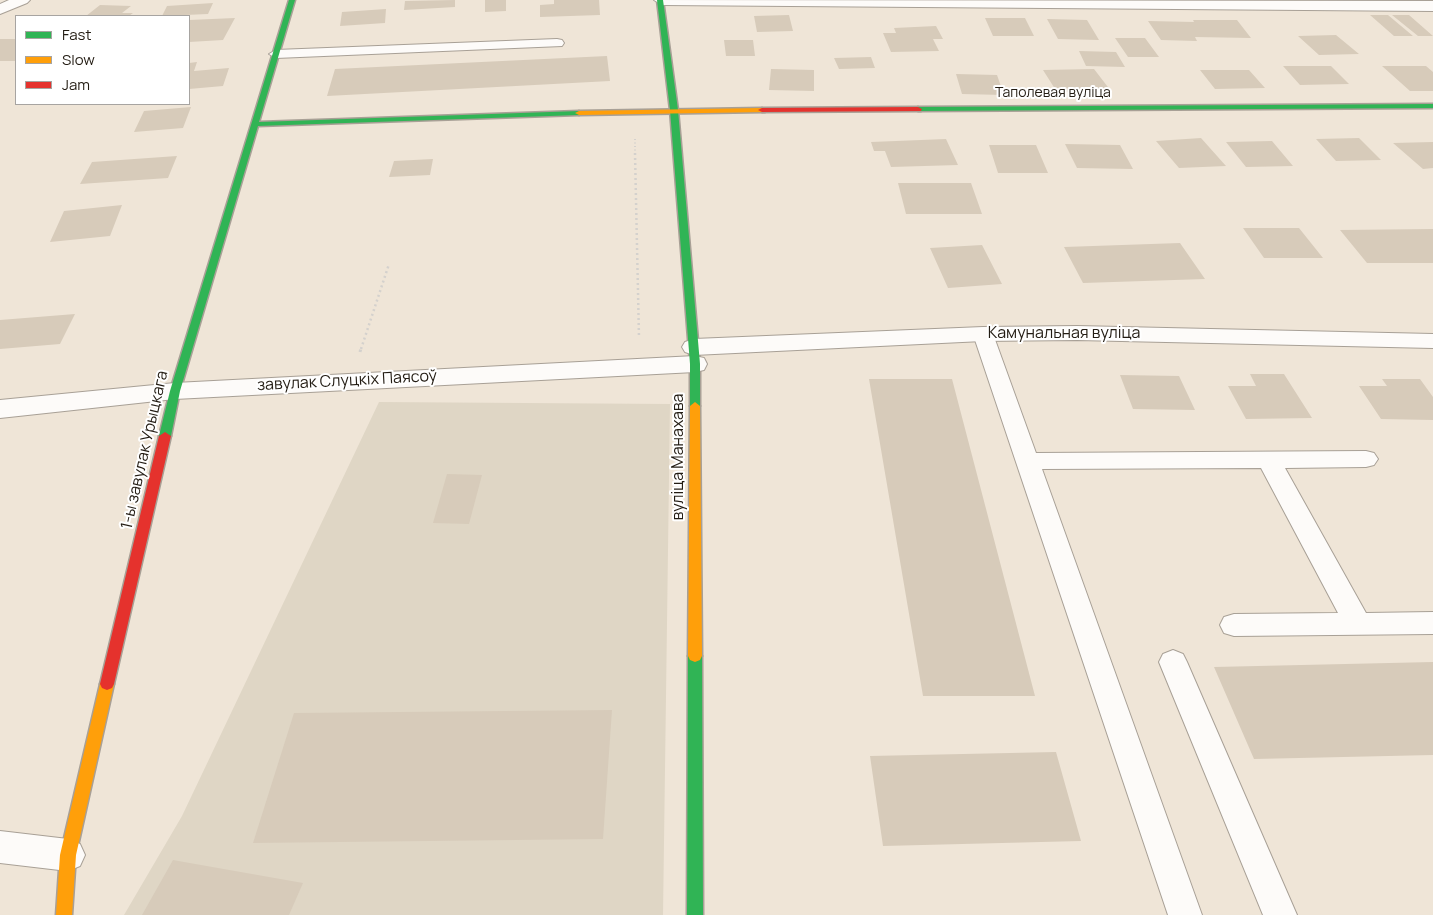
<!DOCTYPE html>
<html>
<head>
<meta charset="utf-8">
<style>
  body { margin:0 }
  #map { position:relative; width:1433px; height:915px; overflow:hidden; background:#efe5d7; font-family:Manrope,sans-serif }
  canvas { display:block }
  .legend { position:absolute; left:15px; top:15px; width:175px; height:90px; box-sizing:border-box; background:#fff; border:1px solid #a7a4a1; margin:0; padding:6px 9px; list-style:none; font-size:15px; color:#231c13 }
  .legend li { display:flex; align-items:center; gap:10px; height:25px }
  .legend b { width:25px; border:1px solid #a7a4a1 }
</style>
</head>
<body>
<div id="map">
<canvas width="1433" height="915"></canvas>
<ul class="legend">
<li><b style="height:6px;background:#30b455"></b>Fast</li>
<li><b style="height:6px;background:#ff9f0a"></b>Slow</li>
<li><b style="height:6px;background:#e5322d"></b>Jam</li>
</ul>
</div>
<script>
const c = document.querySelector('canvas').getContext('2d');
c.lineJoin = 'round';
function fill(path, color) { c.fillStyle = color; c.fill(path, 'evenodd'); }
function strokePath(path, color, width, dash) { c.strokeStyle = color; c.lineWidth = width; c.lineCap = dash ? 'butt' : 'round'; c.setLineDash(dash || []); c.stroke(path); }
function write(font, color, halo, rows, align = 'center') {
  c.font = font + ' Manrope,sans-serif'; c.lineWidth = 4; c.setLineDash([]); c.textBaseline = 'middle'; c.strokeStyle = halo; c.fillStyle = color; for (const [text, x, y, turn = 0] of rows) {
    c.save(); c.translate(x, y); c.rotate((+turn || 0) * Math.PI / 180); c.textAlign = isNaN(turn) ? turn : align; if (halo) c.strokeText(text, 0, 0); c.fillText(text, 0, 0); c.restore();
  }
}
fill(new Path2D(`
  M379,402L670,404L663,915H124L182,816Z`), '#dfd6c5');
fill(new Path2D(`
  M455,0V7L404,10L405,1Z
  M485,0H506V11L485,12Z
  M554,0H599L600,15L540,17V5L554,4Z
  M213,3L208,14L162,16L167,6Z
  M100,5L131,6L122,13H133L129,16H86Z
  M386,9L385,23L340,26L342,12Z
  M789,15L793,31L757,32L754,16Z
  M1370,15H1388L1413,36H1394Z
  M1392,15H1409L1433,36H1418Z
  M235,18L223,40L189,42V20Z
  M985,18H1025L1034,36H993Z
  M1047,19L1087,20L1099,40L1058,39Z
  M1193,20H1237L1251,38L1195,37L1197,41L1161,40L1148,21L1194,22Z
  M936,26L943,39H933L939,51L891,52L883,33H896L894,28Z
  M1336,35L1359,54L1319,55L1298,36Z
  M1115,38H1145L1159,57H1128Z
  M0,39H16V61H0Z
  M724,40H753L755,56H726Z
  M1079,51L1116,52L1125,67L1086,66Z
  M607,56L610,81L327,96L335,69Z
  M871,57L875,68L839,69L834,58Z
  M197,62L194,71L229,68L223,86L189,89V63Z
  M1283,66H1331L1349,84L1300,85Z
  M1382,66H1426L1433,72V91H1410Z
  M771,69L814,70V91L769,90Z
  M1094,69L1111,91L1057,92L1043,70Z
  M1200,70H1249L1265,88L1215,89Z
  M956,74L997,75L1004,95L962,94Z
  M191,107L183,128L134,132L144,111Z
  M1201,138L1226,166L1179,168L1156,141Z
  M1359,138L1381,160L1336,161L1316,139Z
  M946,139L958,165L891,167L885,151H874L871,142Z
  M1272,141L1293,166L1246,167L1226,142Z
  M1433,142V168L1423,169L1393,143Z
  M1065,144L1120,145L1133,169L1077,168Z
  M989,145H1036L1048,173H998Z
  M177,156L168,178L80,184L92,162Z
  M433,159L430,175L389,177L394,161Z
  M898,183H971L982,214H906Z
  M122,205L110,236L50,242L64,211Z
  M1243,228H1299L1323,258H1264Z
  M1433,229V263H1367L1340,230Z
  M1180,243L1205,279L1083,283L1064,247Z
  M982,245L1002,284L948,288L930,248Z
  M75,314L60,344L0,349V320Z
  M1250,374H1284L1312,418L1246,419L1228,386H1256Z
  M1120,375L1179,376L1195,410L1133,409Z
  M869,379H952L1035,696H923Z
  M1382,379H1420L1433,397V420L1381,419L1359,386H1387Z
  M447,474L482,475L469,524L433,523Z
  M1433,662V755L1254,759L1214,667Z
  M612,710L603,839L253,843L294,713Z
  M1056,752L1081,841L883,846L870,756Z
  M173,860L184,862L303,883L289,915H142Z`), '#d7cbba');
const lane = new Path2D(`
  M557,39L562,40L564,43L562,46L276,58L269,54L276,50Z
  M983,328L990,329L993,334L1036,453L1366,451L1374,453L1378,459L1374,465L1366,467L1285,468L1366,613L1433,612V634L1234,636L1224,633L1220,625L1224,617L1234,614L1338,613L1261,468L1042,469L1202,915H1168L973,334L976,329Z
  M1173,650L1183,654L1187,662L1297,915H1263L1159,662L1163,654Z
  M0,831L68,839L80,844L85,855L80,866L68,871L0,863Z`);
const street = new Path2D(`
  M9,0H30L27,3L0,14V4Z
  M654,0L1433,1V11L662,5Z
  M1077,326L1433,334V348L1077,340L983,341L694,355L685,352L682,347L685,342L694,339L983,327Z
  M695,356L704,358L707,364L704,370L695,372L175,399L0,418V400L175,383Z`);
const fast = new Path2D(`
  M289,0H295L259,122L579,111L583,113L579,115L258,126L180,391L171,436L169,439H161L159,436L170,391Z
  M657,0H663L678,110L700,364V406L695,410L690,406V364L670,110Z
  M1433,104V108L918,111L914,109L918,107Z
  M695,650L700,652L702,656L703,915H687L688,656L690,652Z`);
const slow = new Path2D(`
  M762,108L766,110L765,112L579,115L575,113L579,111Z
  M695,402L700,406L702,656L700,660L695,662L690,660L688,656L690,406Z
  M107,678L112,680L114,684L76,855L72,915H56L60,855L100,684L102,680Z`);
const jam = new Path2D(`
  M918,107L922,109L921,111L762,112L758,110L762,108Z
  M165,432L171,436L114,684L112,688L107,690L102,688L100,684L159,436Z`);
strokePath(lane, '#a8a096', 2);
strokePath(street, '#a8a096', 2);
strokePath(fast, '#a8a096', 3);
strokePath(slow, '#a8a096', 3);
strokePath(jam, '#a8a096', 3);
strokePath(new Path2D(`
  M635,139V154`), '#d4d1cd', 2, [1, 2.5]);
strokePath(new Path2D(`
  M635,153L639,338
  M361,349L389,264`), '#d4d1cd', 2.5, [2, 3]);
strokePath(new Path2D(`
  M360,352L361,348`), '#d4d1cd', 3, [2.5, 4]);
fill(lane, '#fdfbf9');
fill(street, '#fdfbf9');
fill(fast, '#30b455');
fill(slow, '#ff9f0a');
fill(jam, '#e5322d');
write('14px', '#231c13', '#fff', [
  ["Таполевая вуліца",1053,93]
]);
write('16px', '#231c13', '#fff', [
  ["Камунальная вуліца",1064,334],
  ["завулак Слуцкіх Паясоў",347,381,-3],
  ["1-ы завулак Урыцкага",145,450,-77],
  ["вуліца Манахава",679,457,-90]
]);
</script>
</body>
</html>
